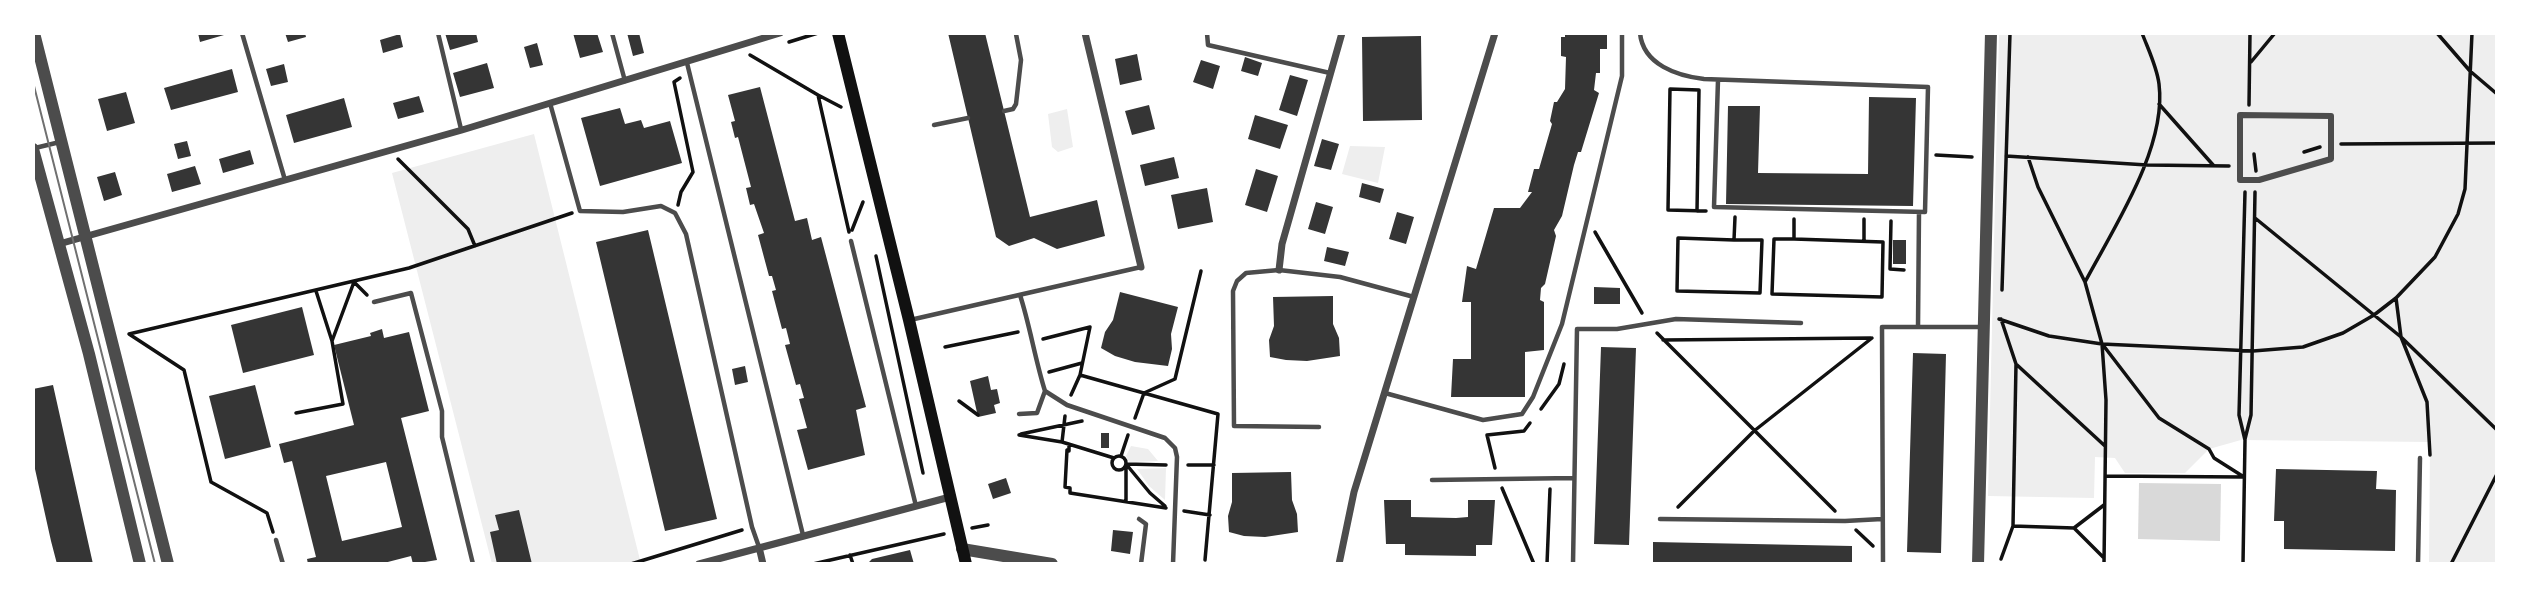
<!DOCTYPE html>
<html>
<head>
<meta charset="utf-8">
<style>
  body { margin:0 }
  #map { position:relative; width:2530px; height:597px; overflow:hidden; background:#fff; font-family:"Fira Sans",sans-serif }
  canvas { display:block }
  .frame { position:absolute; inset:0; border:35px solid #fff; pointer-events:none }
</style>
</head>
<body>
<div id="map">
<canvas width="2530" height="597"></canvas>
<div class="frame"></div>
</div>
<script>
const c = document.querySelector('canvas').getContext('2d');
c.lineJoin = 'round';
function fill(path, color) { c.fillStyle = color; c.fill(path, 'evenodd'); }
function strokePath(path, color, width, dash) { c.strokeStyle = color; c.lineWidth = width; c.lineCap = dash ? 'butt' : 'round'; c.setLineDash(dash || []); c.stroke(path); }
fill(new Path2D(`
  M1999,33H2497V564H2429L2430,442L2241,440L2209,449L2185,473H2125L2115,458L2095,457L2094,498L1988,496Z
  M1067,109L1073,147L1058,152L1052,147L1048,114Z
  M534,134L640,560L625,564H492L392,173Z
  M1350,146L1385,147L1378,183L1342,174Z
  M1131,446L1148,449L1158,461L1129,462L1126,456Z
  M1166,468L1165,500L1149,486L1137,469Z`), '#eee');
fill(new Path2D(`
  M2139,483L2221,484L2220,541L2138,539Z`), '#d9d9d9');
fill(new Path2D(`
  M198,33H223L224,35L200,42Z
  M285,33H305L306,37L288,42Z
  M445,33H476L478,42L450,50Z
  M573,33H597L603,52L580,58Z
  M627,33H639L644,53L633,56Z
  M948,33H985L1030,217L1097,200L1105,236L1057,249L1034,238L1009,246L996,237Z
  M1565,33H1607V49H1600V73H1596L1594,90L1599,93L1581,152H1578L1574,165L1562,216L1554,230L1556,236L1545,284L1541,288L1540,300L1544,302V350L1525,352V397H1451L1453,359H1471V302H1462L1467,266L1476,269L1494,208H1520L1532,192H1528L1534,169H1539L1552,124L1550,121L1554,102H1557L1565,89L1566,57L1561,56V37H1565Z
  M400,34L403,47L383,53L380,40Z
  M1421,36L1422,120L1363,121L1362,37Z
  M537,43L543,65L530,68L524,47Z
  M1137,54L1142,80L1120,85L1115,59Z
  M1245,57L1262,63L1258,76L1241,71Z
  M1201,60L1220,66L1213,89L1193,82Z
  M487,63L494,88L460,97L453,73Z
  M284,64L288,82L271,86L266,69Z
  M232,69L238,92L171,110L164,88Z
  M1290,75L1308,80L1297,116L1279,110Z
  M760,87L795,221L807,218L812,240L821,237L866,407L856,410L865,455L808,470L797,430L807,428L799,399L804,398L800,384L796,385L785,345L790,344L786,328L782,329L772,291L776,290L772,276H769L758,235L764,233L754,204L750,205L746,188L751,187L738,137L735,138L731,122L735,121L728,95Z
  M126,92L135,123L107,131L98,99Z
  M419,96L424,112L398,119L393,103Z
  M1869,97L1916,98L1913,206L1726,204L1728,106H1760L1758,173L1868,174Z
  M344,98L352,127L294,143L286,115Z
  M1149,105L1155,129L1132,135L1125,111Z
  M620,108L625,124L641,120L644,128L670,121L682,163L600,186L581,118Z
  M1255,115L1288,125L1280,149L1248,139Z
  M1322,139L1339,144L1331,170L1314,166Z
  M187,141L191,156L178,159L174,144Z
  M250,150L254,164L223,173L219,159Z
  M1174,157L1179,178L1145,186L1140,165Z
  M195,166L201,184L172,192L167,174Z
  M1256,169L1278,176L1267,212L1245,205Z
  M115,172L122,195L104,201L97,177Z
  M1362,183L1384,189L1380,203L1359,197Z
  M1207,188L1213,222L1178,229L1171,195Z
  M1316,202L1333,207L1325,234L1308,229Z
  M1397,212L1414,217L1406,244L1389,239Z
  M648,230L717,519L665,531L596,242Z
  M1893,240H1906V264H1893Z
  M1327,247L1349,252L1345,266L1324,261Z
  M1594,287L1620,288V304H1594Z
  M1120,292L1178,307L1171,334L1172,349L1168,366L1135,362L1115,356L1101,348L1105,332L1113,320Z
  M1333,296V324L1339,338L1340,356L1307,361L1286,360L1270,357L1269,340L1274,326L1273,297Z
  M302,307L314,355L243,373L231,325Z
  M382,329L384,338L409,332L429,411L401,418L437,560L413,564L411,556L380,564H308L307,559L316,557L292,461L284,463L279,444L354,425L334,345L371,336L370,333ZM386,462L402,527L342,541L326,476Z
  M1601,347L1636,348L1629,545L1594,544Z
  M1913,353L1946,354L1941,553L1907,552Z
  M745,366L748,382L735,385L732,369Z
  M988,376L991,390L997,389L1000,403L994,405L996,413L978,417L970,381Z
  M53,385L93,564H57L51,541L33,460V389Z
  M255,385L271,447L225,459L209,396Z
  M1101,433H1109V448H1101Z
  M2276,469L2377,471L2376,489L2396,490L2395,551L2284,549V521H2274Z
  M1291,472L1292,500L1297,514L1298,532L1265,537L1244,536L1229,532L1228,516L1232,502V473Z
  M1006,478L1011,493L993,499L988,484Z
  M1384,500H1411V517L1456,518L1468,517V500H1495L1492,545H1476V556L1405,555V544H1386Z
  M519,510L532,564H497L490,532L499,530L495,515Z
  M1113,530L1133,532L1130,554L1111,551Z
  M1653,542L1852,546V564H1653Z
  M910,550L914,564H867L872,559Z`), '#353535');
strokePath(new Path2D(`
  M2437,33L2470,71L2497,94
  M789,42L818,33
  M750,55L818,95L849,232
  M2251,62L2275,33
  M818,95L841,107
  M2159,104L2214,166
  M2249,105L2250,33
  M2341,144L2497,143
  M2304,152L2320,147
  M2254,154L2256,171
  M1936,155L1972,157
  M2006,156L2147,165L2229,166
  M2028,157L2038,187L2085,282
  M398,159L468,229L475,246
  M678,205L681,192L693,172L674,82L680,78
  M1697,211L1699,90L1670,89L1668,210L1706,211
  M2255,218L2401,337L2497,430
  M1891,221L1890,269L1904,270
  M852,230L863,202
  M1595,232L1642,313
  M1794,239H1774L1772,294L1882,297L1883,242L1794,239V219
  M1734,240H1762L1760,293L1677,291L1678,238L1734,240L1735,217
  M1864,241V219
  M876,256L923,473
  M2002,290L2010,33
  M316,291L332,341L354,282L367,295
  M2396,298L2401,337L2427,402L2430,455
  M1999,319L2049,336L2102,344L2253,351L2303,347L2343,333L2374,315L2396,298L2435,257L2458,214L2465,189L2472,33
  M2001,319L2016,364L2013,526L2001,559
  M1657,333L1835,511
  M1043,339L1090,327L1080,375L1218,414L1205,560
  M1663,340L1871,338
  M2103,345L2159,418L2209,449L2214,458L2244,477
  M945,347L1018,332
  M2016,364L2105,446
  M1049,372L1082,363
  M1071,395L1080,375
  M959,401L978,415
  M1541,409L1559,384L1564,364
  M296,413L343,404L332,341
  M1135,418L1144,393L1175,379L1201,271
  M1021,434L1082,421
  M1019,435L1062,442L1114,458
  M1487,435L1524,431L1530,423
  M1487,435L1495,468
  M2245,439L2251,415L2255,192
  M1062,442L1065,416
  M1069,444V451L1067,450L1065,487L1070,488V493L1166,508
  M1121,456L1128,435
  M1112 463a7 7 0 1 1 14 0a7 7 0 1 1-14 0Z
  M1126,464L1166,465
  M1126,464L1150,493L1165,506
  M1188,465H1214
  M1126,466V501
  M2105,476L2242,477
  M1502,488L1534,564
  M1678,507L1754,431L1872,338
  M1184,511L1210,515
  M2013,526L2074,528L2103,557
  M972,528L988,525
  M2074,528L2104,505
  M1856,530L1873,546
  M273,532L267,513L211,482L184,370L129,334L409,268L572,213
  M850,555L853,564
  M631,564L742,530
  M813,564L944,534
  M1547,564L1550,489
  M2104,564L2106,400L2102,344L2085,282C2114,227 2167,148 2159,84C2157,67 2148,49 2142,33
  M2243,564L2245,440L2239,415L2245,192
  M2451,564L2497,474`), '#111', 3.5);
strokePath(new Path2D(`
  M242,33L285,180
  M438,33L461,129
  M612,33L625,81
  M1207,33L1208,45L1330,73
  M1640,33C1643,65 1678,76 1704,79L1928,87L1925,212L1714,207L1718,80
  M687,63L803,535
  M550,103L580,211L623,212L661,206L675,213L686,234L752,527L759,547
  M1004,111L1013,109L1016,104L1021,60L1016,34
  M934,125L968,118
  M35,148L60,142
  M851,241L916,506
  M1020,295C1030,326 1035,359 1045,391L1067,405L1165,438L1175,448L1177,457L1173,564
  M374,302L411,293L442,411V437L473,564
  M910,320L1141,267
  M1918,327L1919,212
  M1385,393L1483,420L1522,414L1533,397L1562,324L1622,76V33
  M1019,414L1037,413L1045,391
  M1319,427L1234,426L1233,291L1237,281L1246,273L1279,270L1340,277L1414,297
  M1432,480L1574,478
  M1139,519L1146,524L1141,564
  M1660,519L1845,521L1882,519
  M276,540L283,564
  M1573,564L1577,329H1617L1676,319L1801,323
  M1883,564L1882,327H1983
  M2418,564L2420,458`), '#4c4c4c', 4.5);
strokePath(new Path2D(`
  M2240,115L2331,116V159L2259,180H2240Z`), '#4c4c4c', 6);
strokePath(new Path2D(`
  M1085,33L1141,267
  M59,244L462,130L780,33
  M1279,270L1282,244L1342,33
  M759,547L763,564
  M699,564L950,497
  M1339,564L1354,492L1495,33`), '#4c4c4c', 7);
strokePath(new Path2D(`
  M34,33L168,564
  M33,149L89,354L140,564
  M962,549L1052,564
  M1978,564L1991,33`), '#4c4c4c', 12);
strokePath(new Path2D(`
  M838,33L909,320L966,564`), '#111', 12);
strokePath(new Path2D(`
  M33,82L155,564`), '#707070', 2);
</script>
</body>
</html>
